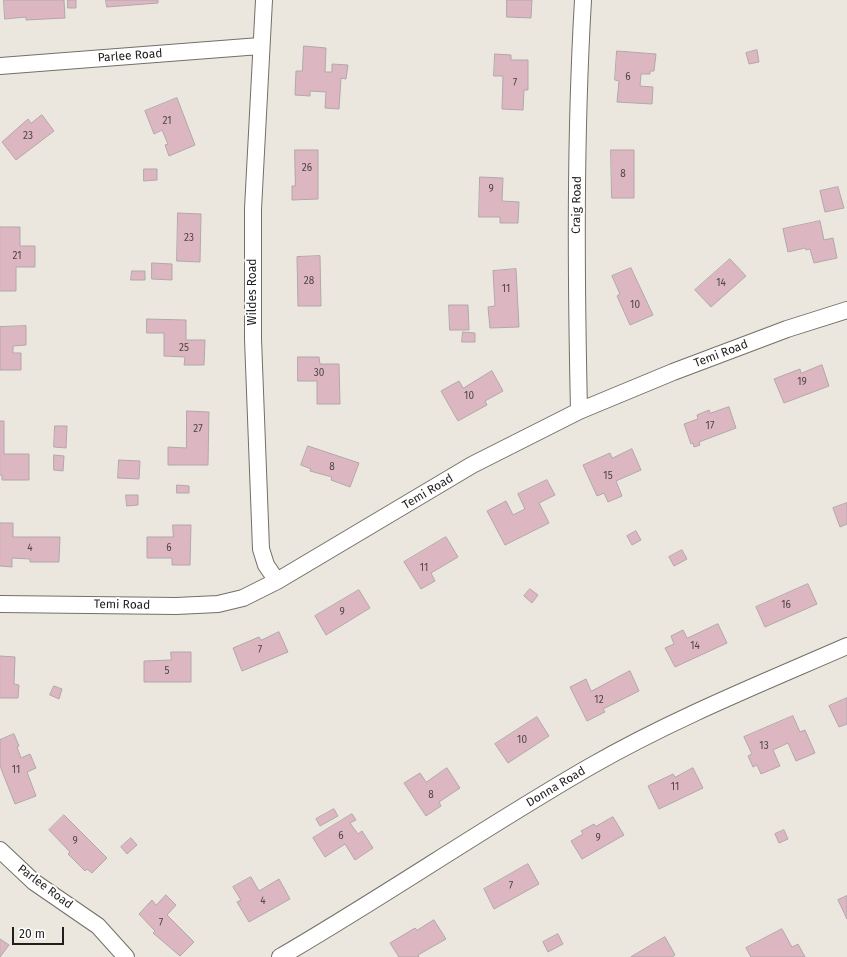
<!DOCTYPE html>
<html>
<head>
<meta charset="utf-8">
<style>
  body { margin:0 }
  #map { position:relative; width:847px; height:957px; overflow:hidden; background:#ece7de; font-family:"Fira Sans",sans-serif }
  canvas { display:block }
  .scale { position:absolute; left:12px; top:927px; width:52px; height:18px; box-sizing:border-box; border:2px solid #211f1c; border-top:0; padding-left:5px; font-size:12px; line-height:14px; white-space:nowrap; color:#211f1c; -webkit-text-stroke:3px #fff; paint-order:stroke }
</style>
</head>
<body>
<div id="map">
<canvas width="847" height="957"></canvas>
<div class="scale">20 m</div>
</div>
<script>
const c = document.querySelector('canvas').getContext('2d');
c.lineJoin = 'round';
function fill(path, color) { c.fillStyle = color; c.fill(path, 'evenodd'); }
function strokePath(path, color, width, dash) { c.strokeStyle = color; c.lineWidth = width; c.lineCap = dash ? 'butt' : 'round'; c.setLineDash(dash || []); c.stroke(path); }
function write(font, color, halo, rows, align = 'center') {
  c.font = font + ' "Fira Sans",sans-serif'; c.lineWidth = 4; c.setLineDash([]); c.textBaseline = 'middle'; c.strokeStyle = halo; c.fillStyle = color; for (const [text, x, y, turn = 0] of rows) {
    c.save(); c.translate(x, y); c.rotate((+turn || 0) * Math.PI / 180); c.textAlign = isNaN(turn) ? turn : align; if (halo) c.strokeText(text, 0, 0); c.fillText(text, 0, 0); c.restore();
  }
}
const building = new Path2D(`
  M4,0H64L65,18L26,20V17L5,19Z
  M68,0H76V8H68Z
  M106,0H158V3L107,7Z
  M507,0H532L531,18L507,17Z
  M304,46L326,48L325,72H332V64L348,65L346,79L341,78L339,109L325,108L326,92L310,91V96L295,95L296,71H302Z
  M757,50L759,62L749,64L746,53Z
  M617,51L656,54L654,71H650V74H641L640,86L653,87L652,104L617,102L619,81L615,80Z
  M495,54L511,55V60H528V90H524L523,110L502,109L503,76H494Z
  M177,98L195,145L169,156L165,145L168,144L162,130L154,134L145,111Z
  M42,115L54,131L16,160L2,142L28,119L31,123Z
  M295,150H318V199L292,200V186H295Z
  M611,150H634V198H612Z
  M144,169H157V180L144,181Z
  M480,177L503,178L502,201L519,202L518,223H500V217H479Z
  M838,187L844,208L825,212L820,191Z
  M178,213L201,214L200,262L177,261Z
  M820,221L824,240L833,238L837,258L814,263L810,249L806,250L805,248L788,252L783,229Z
  M0,227H20V246H35V267H16V291H0Z
  M320,256L321,306H298L297,257Z
  M730,259L746,276L711,307L695,290Z
  M152,263L172,264V280L152,279Z
  M631,268L653,315L630,325L617,296L620,294L612,276Z
  M516,269L519,327L490,328L488,307L495,306L493,271Z
  M132,271H145V280H131Z
  M449,305H468L469,330H450Z
  M147,319L186,320V340H205L204,365H184L185,357L164,356V333H147Z
  M26,326V345L13,346V353H21V370H0V327Z
  M463,332L475,333V342H462Z
  M298,357H319L320,364H339L340,404H317V381H298Z
  M822,365L829,386L784,403L774,379L800,369L801,373Z
  M492,371L503,391L485,401L487,405L458,421L441,391L459,381L463,388Z
  M729,407L736,428L699,442L700,445L694,447L693,443L691,444L684,424L698,419L697,415L709,410L710,413Z
  M187,411L209,412L208,465H168V447L186,448Z
  M0,421H4V454H29V480H2V475H0Z
  M55,426H67L66,448L54,447Z
  M308,446L359,463L350,487L331,480L332,477L310,471L311,469L301,465Z
  M632,449L641,470L616,481L622,496L608,502L604,493L597,496L583,465L610,453L612,458Z
  M54,455L64,456L63,471L54,470Z
  M119,460L140,461L139,479L118,478Z
  M547,480L555,495L539,503L549,523L505,545L487,511L506,501L513,515L525,509L518,494Z
  M177,485L189,486V493H177Z
  M126,495H138V505L127,506Z
  M847,503V524L840,527L833,508Z
  M0,523H13V537H60L59,562H30V559L12,558V567L0,566Z
  M173,525H191L190,565H172V558H147V537H173Z
  M636,531L641,540L632,545L627,536Z
  M446,537L458,557L431,573L435,581L421,589L404,562Z
  M682,550L687,559L674,566L669,557Z
  M808,584L817,604L765,627L756,607Z
  M530,589L538,595L532,603L524,596Z
  M359,590L370,608L326,635L315,616Z
  M718,624L727,643L675,667L665,648L674,644L671,636L683,630L687,638Z
  M279,632L288,652L242,671L233,648L259,637L261,640Z
  M171,652H191V682H144V661L171,660Z
  M0,656L15,657L14,684L19,685L18,698H0Z
  M630,671L639,691L603,709L605,712L587,721L570,687L586,679L591,691Z
  M54,686L62,689L59,699L50,695Z
  M847,698V724L839,727L829,706Z
  M793,716L800,732L805,730L815,753L796,761L788,743L773,750L780,766L761,774L757,765L753,767L748,756L752,754L744,737Z
  M537,717L549,736L508,763L495,744Z
  M14,734L19,746L17,747L21,758L30,754L36,768L27,772L36,796L15,804L0,766V740Z
  M447,768L460,788L439,802L441,806L426,816L404,783L420,773L426,782Z
  M693,768L703,788L659,809L648,786L673,774L675,777Z
  M334,809L338,816L320,826L316,819Z
  M352,814L356,820L350,823L358,834L362,831L373,848L355,860L345,844L325,857L313,838Z
  M64,815L107,858L92,873L87,869L85,871L68,854L70,852L49,830Z
  M613,817L624,835L582,859L571,841L583,834L581,831L594,824L596,826Z
  M784,830L788,839L779,843L775,834Z
  M131,838L137,845L127,854L121,847Z
  M528,864L539,884L494,909L484,889Z
  M251,877L259,891L279,879L290,899L249,922L237,902L241,900L233,887Z
  M166,895L176,905L167,915L194,942L180,956L153,933L155,931L139,914L152,900L156,905Z
  M847,896V919L838,900Z
  M434,920L446,939L418,955L419,957H399L390,943L415,928L417,930Z
  M782,929L792,947L798,944L805,957H751L746,948Z
  M558,934L563,944L548,952L543,942Z
  M665,937L675,955L672,957H631Z
  M0,939L9,945L0,957Z`);
fill(building, '#dcb7c2');
strokePath(building, '#b1a7aa', 1);
const street = new Path2D(`
  M264,0L253,209V339L261,549L266,565L277,581
  M0,66L260,46
  M579,411C576,274 575,137 583,0
  M0,604L176,606L218,604L243,598L277,581L472,465L579,411L673,372L787,329L847,310
  M0,850L34,882L98,926L126,957
  M280,957C385,896 485,827 591,766C673,719 760,684 847,646`);
strokePath(street, '#736f67', 18);
strokePath(street, '#fff', 16);
write('10px', '#504546', null, [
  ["6",628,77],
  ["7",515,83],
  ["21",167,121],
  ["23",28,136],
  ["26",307,168],
  ["8",623,174],
  ["9",491,189],
  ["23",189,238],
  ["21",17,256],
  ["28",309,281],
  ["14",721,283],
  ["11",506,289],
  ["10",635,305],
  ["25",184,348],
  ["30",319,373],
  ["19",802,382],
  ["10",469,396],
  ["17",710,426],
  ["27",198,429],
  ["8",332,467],
  ["15",608,476],
  ["4",30,548],
  ["6",169,548],
  ["11",424,568],
  ["16",786,605],
  ["9",342,612],
  ["14",695,646],
  ["7",260,650],
  ["5",167,671],
  ["12",599,700],
  ["10",522,740],
  ["13",764,746],
  ["11",16,770],
  ["11",675,787],
  ["8",431,795],
  ["6",341,836],
  ["9",598,838],
  ["9",75,841],
  ["7",511,886],
  ["4",263,901],
  ["7",161,923]
]);
write('12px', '#211f1c', '#fff', [
  ["Parlee Road",130,56,-4],
  ["Craig Road",577,205,-89],
  ["Wildes Road",253,292,-90],
  ["Temi Road",721,354,-21],
  ["Temi Road",428,492,-31],
  ["Temi Road",122,605,1],
  ["Donna Road",556,787,-31],
  ["Parlee Road",45,887,37]
]);
</script>
</body>
</html>
